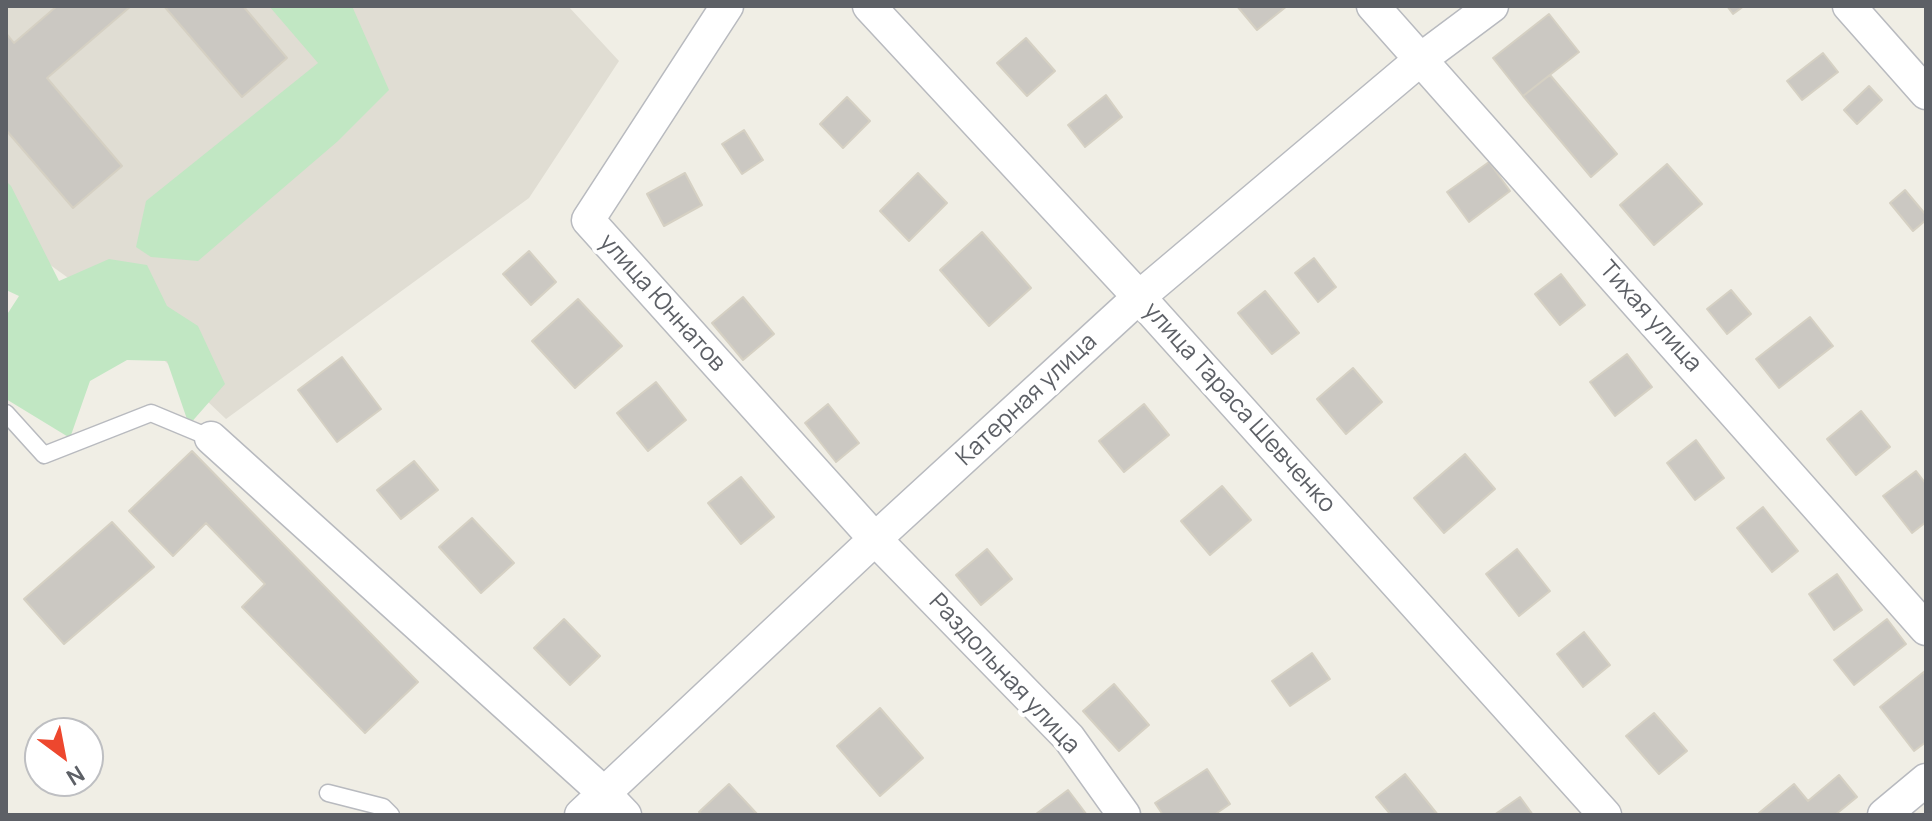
<!DOCTYPE html>
<html>
<head>
<meta charset="utf-8">
<style>
  body { margin:0 }
  #map { position:relative; width:1932px; height:821px; overflow:hidden; background:#f0eee5; font-family:Manrope,sans-serif }
  canvas { display:block }
  .frame { position:absolute; inset:0; border:8px solid #5d6066; pointer-events:none }
  .north { position:absolute; left:24px; top:717px; width:80px; height:80px; box-sizing:border-box; background:#fff; border:2px solid #bebfc2; border-radius:50%; rotate:148deg; font-size:22px; font-weight:700; line-height:32px; text-align:center; color:#5d6066 }
  .north::after { content:''; display:block; margin:auto; width:28px; height:36px; background:#ed472e; clip-path:polygon(50% 0,100% 100%,50% 72%,0 100%) }
</style>
</head>
<body>
<div id="map">
<canvas width="1932" height="821"></canvas>
<div class="frame"></div>
<div class="north">N</div>
</div>
<script>
const c = document.querySelector('canvas').getContext('2d');
c.lineJoin = 'round';
function fill(path, color) { c.fillStyle = color; c.fill(path, 'evenodd'); }
function strokePath(path, color, width, dash) { c.strokeStyle = color; c.lineWidth = width; c.lineCap = dash ? 'butt' : 'round'; c.setLineDash(dash || []); c.stroke(path); }
function write(font, color, halo, rows, align = 'center') {
  c.font = font + ' Manrope,sans-serif'; c.lineWidth = 8; c.setLineDash([]); c.textBaseline = 'middle'; c.strokeStyle = halo; c.fillStyle = color; for (const [text, x, y, turn = 0] of rows) {
    c.save(); c.translate(x, y); c.rotate((+turn || 0) * Math.PI / 180); c.textAlign = isNaN(turn) ? turn : align; if (halo) c.strokeText(text, 0, 0); c.fillText(text, 0, 0); c.restore();
  }
}
fill(new Path2D(`
  M6,6H568L619,61L529,198L226,419L107,306L6,233Z`), '#e0ddd3');
fill(new Path2D(`
  M269,6H352L389,90L338,141L198,261L151,257L136,247L146,201L318,63Z
  M6,181L11,186L59,281L109,259L147,265L167,306L198,326L225,384L189,425L167,361L127,360L90,381L70,438L6,399V316L19,296L6,290Z`), '#c1e7c3');
const building = new Path2D(`
  M57,6H131L47,78L122,166L73,208L6,130V33L14,43Z
  M164,6H243L287,58L242,97Z
  M1237,6H1287L1257,30Z
  M1727,6H1744L1733,14Z
  M1549,14L1579,52L1523,96L1493,58Z
  M1026,38L1055,71L1027,96L997,63Z
  M1823,53L1838,72L1802,100L1787,81Z
  M1550,75L1617,154L1591,177L1523,96Z
  M1869,86L1882,100L1857,124L1844,110Z
  M1106,95L1122,117L1085,147L1068,125Z
  M847,97L870,121L843,148L820,124Z
  M744,130L763,160L742,174L722,144Z
  M1489,162L1510,191L1469,222L1447,192Z
  M1667,164L1702,204L1654,245L1620,205Z
  M685,173L702,205L664,226L647,194Z
  M918,173L947,203L909,241L880,211Z
  M1905,190L1926,215V220L1913,231L1890,203Z
  M982,232L1031,288L989,326L940,270Z
  M529,251L556,282L531,305L503,274Z
  M1314,258L1336,287L1318,302L1295,273Z
  M1561,274L1585,305L1560,325L1535,294Z
  M1731,290L1751,314L1727,334L1707,309Z
  M1265,291L1299,333L1272,354L1238,313Z
  M743,297L774,334L743,360L712,323Z
  M578,299L622,346L575,388L532,341Z
  M1810,317L1833,346L1779,388L1756,359Z
  M1627,354L1652,387L1615,416L1590,382Z
  M342,357L381,409L337,442L298,390Z
  M1353,368L1382,402L1346,434L1317,399Z
  M656,382L686,420L648,451L617,413Z
  M828,404L859,443L836,462L805,423Z
  M1144,404L1169,435L1124,472L1099,441Z
  M1861,411L1890,447L1856,475L1827,439Z
  M1696,440L1724,478L1695,500L1667,463Z
  M192,451L418,682L365,733L242,607L265,584L206,523L173,556L129,511Z
  M1465,454L1495,489L1444,533L1414,498Z
  M414,461L438,490L401,519L377,490Z
  M1916,471L1926,484V522L1912,533L1883,496Z
  M741,477L774,517L741,544L708,503Z
  M1222,486L1251,520L1210,555L1181,521Z
  M1763,507L1798,551L1772,572L1737,528Z
  M472,518L514,563L481,593L439,547Z
  M112,522L154,567L64,644L24,599Z
  M987,549L1012,579L981,605L956,575Z
  M1517,549L1550,591L1519,616L1486,574Z
  M1837,574L1862,610L1834,630L1809,594Z
  M564,619L600,656L570,685L534,648Z
  M1887,619L1906,644L1854,685L1834,660Z
  M1584,632L1610,665L1583,687L1557,654Z
  M1312,653L1330,679L1290,706L1272,681Z
  M1925,671L1926,742L1914,751L1880,707Z
  M1114,684L1149,725L1119,751L1083,711Z
  M880,708L923,758L880,796L837,746Z
  M1654,713L1687,751L1659,774L1626,736Z
  M1207,769L1230,804L1214,815H1163L1155,803Z
  M1405,774L1438,815H1391L1376,797Z
  M1839,775L1857,797L1835,815H1761L1759,813L1794,784L1808,801Z
  M729,784L758,815H702L699,812Z
  M1068,790L1087,815H1037L1036,814Z
  M1520,797L1533,815H1494Z`);
fill(building, '#cbc8c2');
strokePath(building, '#d5d0c3', 2);
const lane = new Path2D(`
  M6,413L44,455L151,413L211,438
  M328,793L383,807L391,815`);
const street = new Path2D(`
  M727,6L588,220L875,539L1069,738L1124,815
  M869,6L1139,297L1605,815
  M1373,6L1926,629
  M1849,6L1926,93
  M211,438L604,793L625,815
  M581,815L875,539L1139,297L1421,59L1492,6
  M1884,815L1926,780`);
strokePath(lane, '#b8babf', 19);
strokePath(street, '#b8babf', 35);
strokePath(lane, '#fff', 16);
strokePath(street, '#fff', 32);
write('24px', '#5d6066', '#fff', [
  ["улица Юннатов",662,303,48],
  ["Тихая улица",1650,317,48],
  ["Катерная улица",1027,400,-43],
  ["улица Тараса Шевченко",1239,408,48],
  ["Раздольная улица",1004,674,47]
]);
</script>
</body>
</html>
